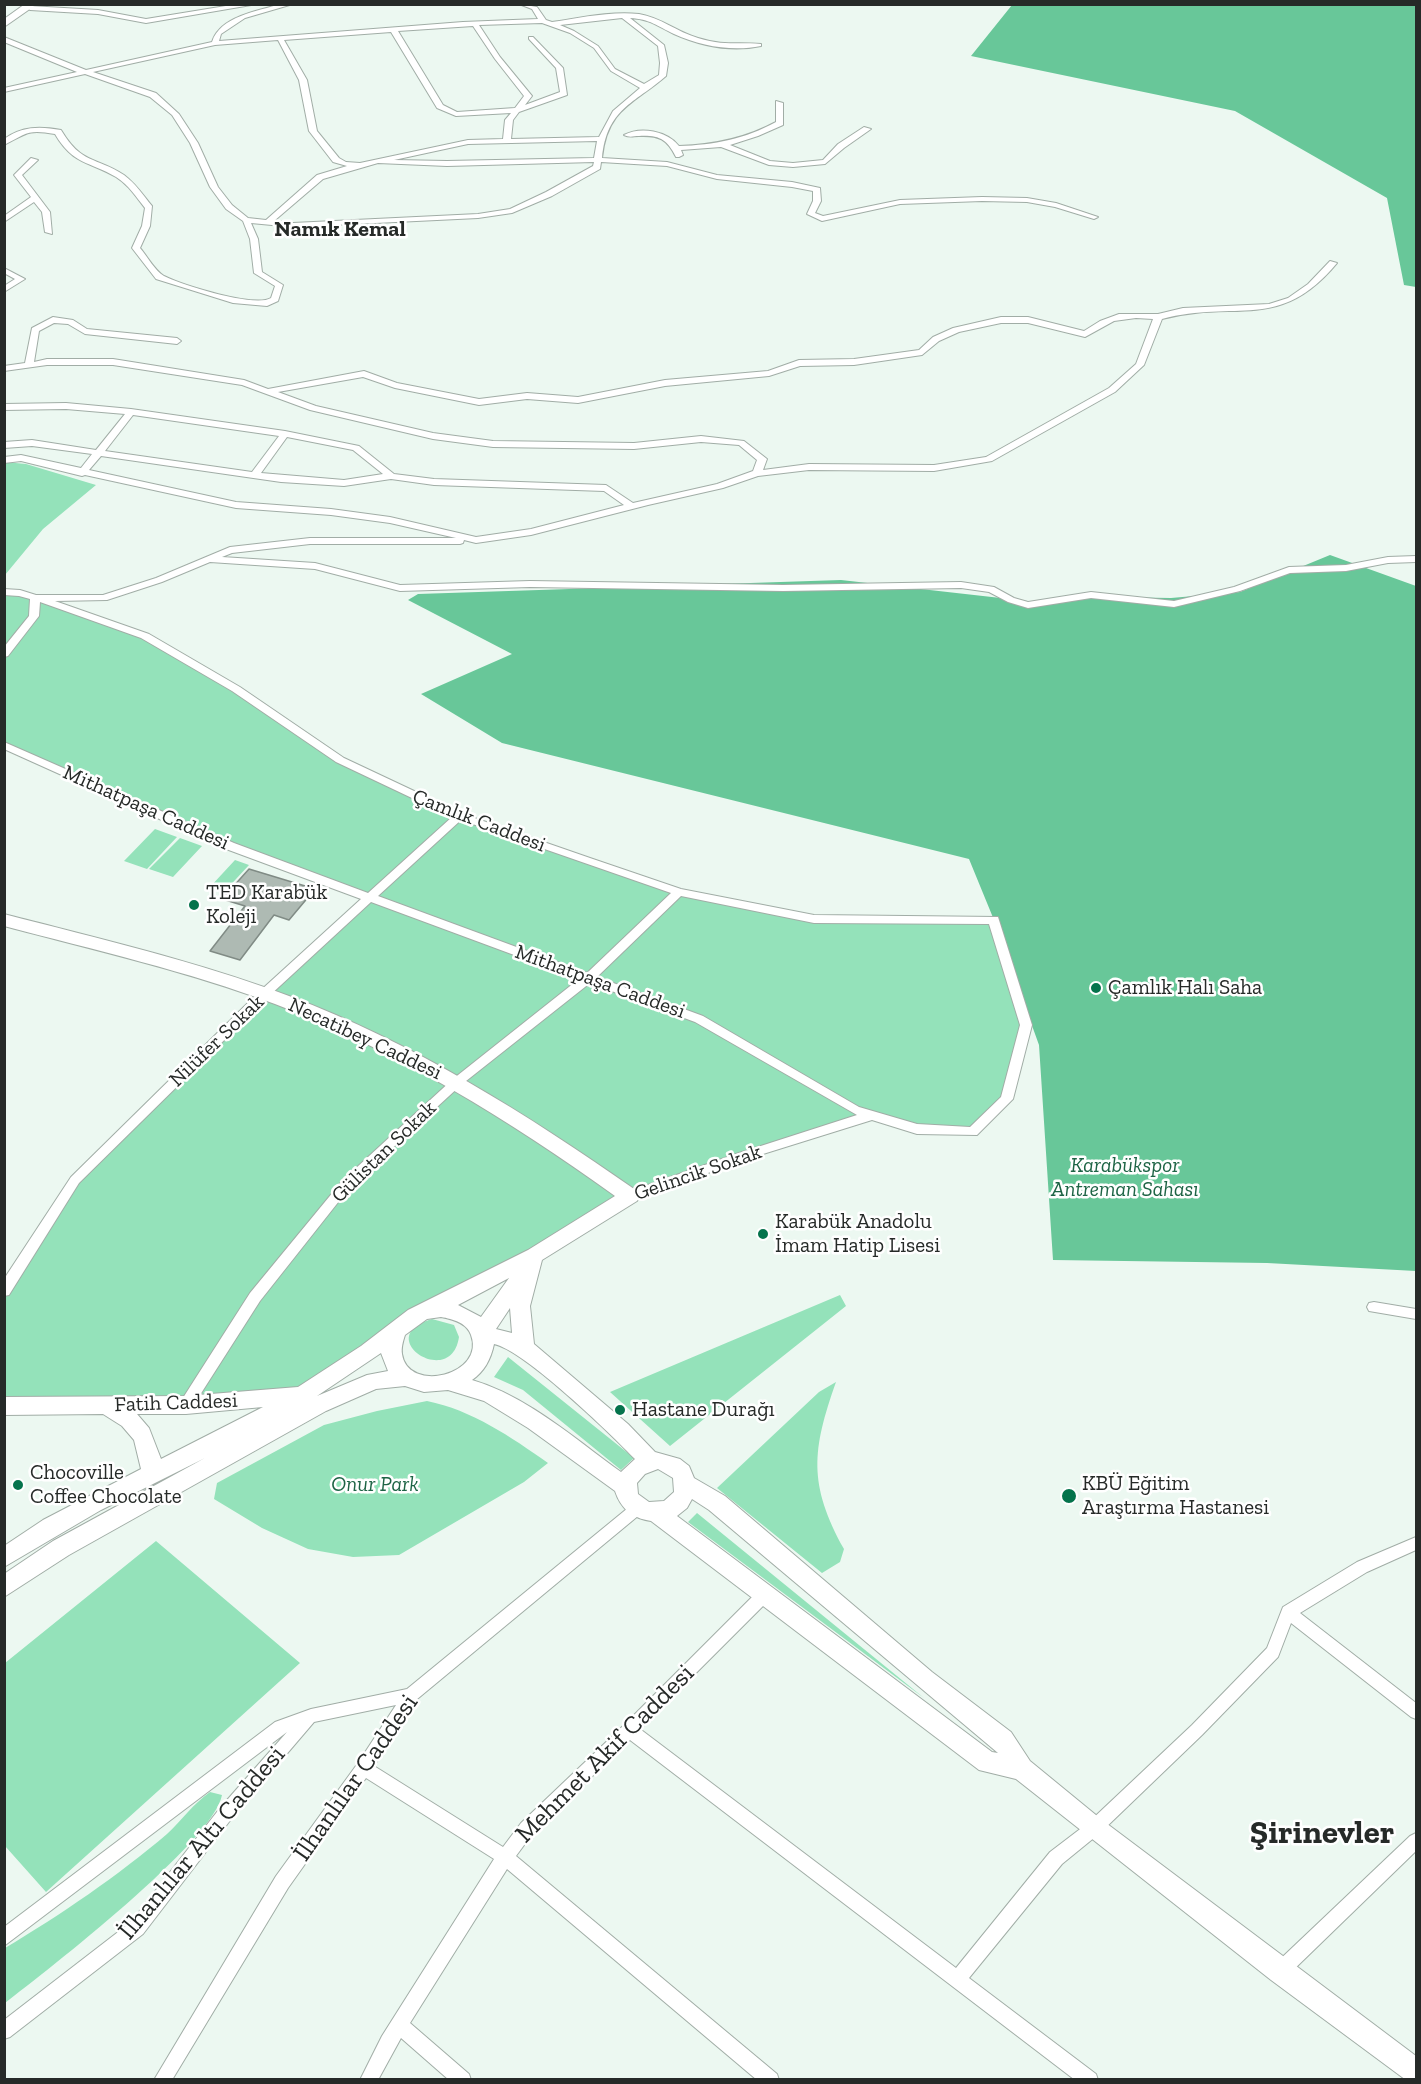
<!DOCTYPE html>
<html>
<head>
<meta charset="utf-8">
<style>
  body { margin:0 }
  #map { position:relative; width:1421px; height:2084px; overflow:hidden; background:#ecf8f1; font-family:"Zilla Slab",serif }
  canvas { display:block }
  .frame { position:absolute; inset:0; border:6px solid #262a28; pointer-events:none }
</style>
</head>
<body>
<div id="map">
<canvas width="1421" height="2084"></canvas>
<div class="frame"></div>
</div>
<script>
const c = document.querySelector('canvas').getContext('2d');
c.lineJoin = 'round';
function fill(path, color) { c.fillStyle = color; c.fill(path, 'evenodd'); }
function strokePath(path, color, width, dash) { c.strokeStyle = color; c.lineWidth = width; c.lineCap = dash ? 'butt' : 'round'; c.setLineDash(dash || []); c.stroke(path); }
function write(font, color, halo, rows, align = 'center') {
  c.font = font + ' "Zilla Slab",serif'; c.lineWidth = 5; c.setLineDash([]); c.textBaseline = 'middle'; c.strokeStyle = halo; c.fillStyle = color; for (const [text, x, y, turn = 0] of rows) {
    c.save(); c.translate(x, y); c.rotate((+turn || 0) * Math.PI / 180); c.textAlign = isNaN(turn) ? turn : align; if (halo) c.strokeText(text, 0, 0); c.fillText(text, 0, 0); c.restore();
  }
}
fill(new Path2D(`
  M5,462L26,464L96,485L43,529L5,575Z
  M5,592L20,593L145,636L236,689L340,760L427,803L679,892L814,919L994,920L1026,1025L1007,1099L973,1132L917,1129L872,1115L630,1196L432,1309L305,1396L5,1406L4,1291L75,1180L369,897L230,846L5,745Z
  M155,829L177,837L147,869L124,861Z
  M180,838L202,846L173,877L149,869Z
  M235,860L249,865L224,892L210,887Z
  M840,1295L846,1306L670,1446L610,1392Z
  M432,1319L454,1325L459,1337C451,1391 370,1336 432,1319Z
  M508,1357L634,1458L621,1470L523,1390L494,1377Z
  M836,1382C812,1450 808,1484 844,1549L840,1562L822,1573L717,1488L819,1392Z
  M427,1401C472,1410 511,1437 548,1463L524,1482L399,1555L353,1557L308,1549L262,1528L214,1499L217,1483L324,1425L377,1411Z
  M697,1513L924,1698L688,1522Z
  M156,1541L300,1663L46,1892L5,1846V1663Z
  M210,1792L222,1795C214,1841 48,1970 5,2003V1948C59,1916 119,1875 167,1834C182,1820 193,1804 210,1792Z`), '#94e2ba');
fill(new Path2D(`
  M1012,5H1416V287L1404,285L1387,198L1235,111L971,56Z
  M1330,555L1416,586V1271L1267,1263L1053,1260L1039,1045L994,920L969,859L502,743L421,694L512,654L408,600L418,594L841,580L1045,603L1108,597L1171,598L1240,592Z`), '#68c799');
const building = new Path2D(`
  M249,869L315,889L289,920L274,915L240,960L210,951L245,906L222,899Z`);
fill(building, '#aebab3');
strokePath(building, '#808b85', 1.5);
const street = new Path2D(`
  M238,4H257L146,23L98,14L30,10L27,8L30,6L98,10L146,19Z
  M281,4H293L245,18L221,34L219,41L463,22L538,19L532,9L519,4L537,7L546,20L552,22C580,18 610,11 639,14C660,17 677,32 698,38C723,46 738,42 761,44V46C732,52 701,46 674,34C657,26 650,19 630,18L664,45L668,63L666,76C634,104 607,108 602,158L667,162L717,175L792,182L820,188L821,201L815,213L823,216L900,200L982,197L1027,198L1056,203L1098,217L1094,219L1055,207L1027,202L982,201L900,204L822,221L807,214L813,201V191L792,187L717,179L667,166L601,162L600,169L552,196L512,213L478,218L293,227L251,223L258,239L262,272L283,285L278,301L267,306L233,303L156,279L132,248L142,226L145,208C136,197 129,185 116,177C89,161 73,165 55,134C28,129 27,133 4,145V139C22,126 40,126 61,130C82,165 95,156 124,175C136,184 143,195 152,206L150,226L140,248C147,256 155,271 164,276C182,285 255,308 271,298L275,286L254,273L250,239L243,221L226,209L210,187L190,143L172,115L150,97L85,74L4,92V88L77,72L4,42V37L86,70L212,42C220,16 258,11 281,4ZM622,18L658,46L660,63L659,75L644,84L615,69L598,46L574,31L560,25ZM542,23L570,33L594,48L611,71L640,88L613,111L599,137L511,139L513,120L519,112L567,95L563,68L533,37H529V39L556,68L560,92L525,105L532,96L500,57L479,25ZM473,26L495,59L524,96L515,108L457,112L443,105L398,31ZM391,32L437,108L456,116L511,113L505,120L503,139L468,140L360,163L346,162L339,158L317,131L307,80L284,40ZM278,40L299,80L309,131L333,162L347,166L317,175L266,220L248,218L232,205L218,187L198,143L179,114L156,93L93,72L215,45ZM597,141L594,158L447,161L394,160L468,144ZM594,162L593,166L546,192L510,209L478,214L293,223L274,221L323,179L378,163L447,166Z
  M776,101L783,103V125L758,136L730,145L770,161L793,163L823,160L838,144L864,127L871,129L844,148L825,164L793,167L769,165L721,147L681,150L683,155L679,157H676C667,139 659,135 639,136C633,136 630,138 624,135C641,126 667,131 679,146C714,145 745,139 776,122Z
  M31,158L38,160L22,175L50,212L52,234L45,232L42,212L34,202L4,222V216L31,197L14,175Z
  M1330,261L1337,263C1279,333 1236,299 1162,319L1144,365L1115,392L992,461L934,471L809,470L758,476L723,488L648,505L531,535L476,543L464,540L463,543L460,544H310L232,553L222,557L315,563L400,585L530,581L783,585L961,582L994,587L1014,598L1028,602L1091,592L1174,601L1234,587L1289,567L1346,565L1388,557L1416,556V562L1388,563L1346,571L1290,573L1240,591L1174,607L1091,598L1028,608L1008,602L989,592L961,588L783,591L530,587L400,591L315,569L210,562L162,582L107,600L55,601L149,634L240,687L344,758L463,814L590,858L681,889L814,915L998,917L1032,1025L1013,1099L977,1135L917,1134L872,1120L747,1159L630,1201L625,1199L624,1196L625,1193L739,1153L857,1115L695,1022L590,983L461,1085L351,1186L260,1301L191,1409L186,1411L181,1409L179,1405L181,1401L250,1293L343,1180L453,1079L579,979L371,902L268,997L79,1183L9,1295L4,1296V1279L71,1177L260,991L361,899L226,849L4,749V742L234,843L368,893L452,817L336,762L232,691L141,638L40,602L39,616L8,656L4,657V647L29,616L30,599L19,596L4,595V589L20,590L36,595H103L156,578L230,547L310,538H456L390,523L331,515L236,508L85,475L82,476L21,461L4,463V457L21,455L81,468L92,454L32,446L4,448V442L32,440L96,450L125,414L66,409L4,410V404L66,403L131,409L285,431L359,446L394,474L434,479L606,485L633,503L717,484L753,471L757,460L739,445L701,442L634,449L493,447L433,439L310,410L242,385L113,365H47L4,371V366L25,363L32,328L53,317L73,320L87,329L177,338L181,341L177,344L85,334L68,324L54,323L39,331L34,362L47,359H113L244,380L268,389L364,371L397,383L479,399L527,393L578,397L665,380L768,371L799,360L854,359L919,350L933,337L953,328L1001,317H1028L1084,331L1100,321L1119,314H1158L1183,308L1269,304L1288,298L1308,284ZM1136,318L1153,319L1136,364L1109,388L986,457L934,465L809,464L763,470L767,459L744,441L701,436L634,443L493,441L433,433L316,406L278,392L363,377L395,388L479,405L527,399L578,403L665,386L769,376L800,366L854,365L922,355L939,341L959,332L1001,323H1028L1085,337L1114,321ZM133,415L279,436L252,472L105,451ZM287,437L353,450L383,474L344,480L261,473ZM101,456L281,482L344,486L391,479L434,485L604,491L624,505L531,529L476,537L390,517L331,509L236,502L89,470ZM461,820L671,893L587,973L378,896ZM681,896L814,923L989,924L1020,1025L1001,1097L970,1127L917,1124L859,1107L703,1016L597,977Z
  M4,268L25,279L4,292V286L15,279L4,273Z
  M1374,1302L1416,1309V1319L1369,1311L1367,1307L1369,1303Z
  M639,1501L644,1503L646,1507L644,1511L416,1700L374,1766L503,1847L521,1823L624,1725L759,1590L764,1588L769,1590L771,1595L769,1600L640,1729L956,1968L1050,1852L1088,1823L1192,1725L1267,1648L1283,1607L1357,1562L1416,1537V1550L1367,1572L1300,1613L1416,1703V1719L1411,1717L1291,1623L1278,1657L1202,1735L1100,1833L1062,1864L969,1978L1096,2074L1098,2080H1075L630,1740L533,1833L516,1856L777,2074L779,2080H757L507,1869L410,2023L469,2074L471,2080H449L401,2038L378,2080H360L382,2036L494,1859L366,1778L288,1888L172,2080H154L276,1876L358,1763L396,1705L314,1722L232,1818L143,1934L10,2037L4,2039V2020L131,1922L220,1808L287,1732L4,1946V1927L275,1722L311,1709L407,1689L634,1503Z
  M1416,1833V1851L1286,1977L1280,1979L1274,1977L1272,1971L1274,1965L1410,1836Z`);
const secondary = new Path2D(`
  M25,4H37L4,27V19Z
  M4,914C100,939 196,961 289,996C414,1043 527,1114 637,1191L640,1196L637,1201L542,1260L530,1306L534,1344L628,1424L655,1452L680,1459L689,1466L694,1478L725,1496L932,1672L1011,1732L1030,1761L1102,1820L1416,2056V2080H1406L1271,1980L1016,1779L979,1770L651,1521C632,1518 621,1509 615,1491L528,1428L484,1401L448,1390L424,1392L405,1386L376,1389L326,1411L69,1555L4,1597V1574L53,1541L205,1458L101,1510L4,1567V1546L43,1520L141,1469L134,1440L122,1426L103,1414L4,1415V1397L186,1396L298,1387L361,1346L408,1310L528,1250L615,1196C509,1120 398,1051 275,1004C187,971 95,950 4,926ZM509,1278L481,1317L458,1305ZM510,1308L512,1333L496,1329ZM441,1317C453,1319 467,1323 471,1335C486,1375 408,1394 402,1354C401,1348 403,1341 405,1335L427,1319ZM494,1344C524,1350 611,1434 635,1459L621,1472C575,1439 527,1396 472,1380C484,1372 491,1359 494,1344ZM381,1353L388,1371L367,1375L317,1396ZM263,1407L161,1459L149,1428L137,1414H186ZM658,1469L673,1478L674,1492L664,1501L649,1502L638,1494L637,1483L645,1474ZM692,1499L709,1510L998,1753L992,1752L677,1516L687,1508Z`);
strokePath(street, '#a1ada6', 2);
strokePath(secondary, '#a1ada6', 2);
fill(street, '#fff');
fill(secondary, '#fff');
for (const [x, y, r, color] of [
  [194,905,6,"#05734c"],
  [1096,988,6,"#05734c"],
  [763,1234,6,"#05734c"],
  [620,1410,6,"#05734c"],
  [18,1485,6,"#05734c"],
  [1069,1496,8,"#05734c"]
]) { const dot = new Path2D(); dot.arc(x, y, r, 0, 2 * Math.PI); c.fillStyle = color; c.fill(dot); strokePath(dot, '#fff', 2); }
write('21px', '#262a28', '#fff', [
  ["Mithatpaşa Caddesi",146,808,24],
  ["Çamlık Caddesi",479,821,21],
  ["Mithatpaşa Caddesi",600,982,20],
  ["Necatibey Caddesi",365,1039,25],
  ["Nilüfer Sokak",217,1041,-44],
  ["Gülistan Sokak",384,1152,-44],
  ["Gelincik Sokak",698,1173,-19],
  ["Fatih Caddesi",176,1403,-2]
]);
write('21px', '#262a28', '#fff', [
  ["TED Karabük",206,893],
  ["Koleji",206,917],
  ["Çamlık Halı Saha",1108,988],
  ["Karabük Anadolu",775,1222],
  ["İmam Hatip Lisesi",775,1246],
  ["Hastane Durağı",632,1410],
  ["Chocoville",30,1473],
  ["Coffee Chocolate",30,1497],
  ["KBÜ Eğitim",1082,1484],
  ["Araştırma Hastanesi",1082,1508]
], 'left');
write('italic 21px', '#1d6445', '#fff', [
  ["Karabükspor",1125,1166],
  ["Antreman Sahası",1125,1190],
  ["Onur Park",375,1485]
]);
write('bold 22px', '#262a28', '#fff', [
  ["Namık Kemal",340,230]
]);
write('26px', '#262a28', '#fff', [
  ["Mehmet Akif Caddesi",605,1754,-45],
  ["İlhanlılar Caddesi",356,1778,-55],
  ["İlhanlılar Altı Caddesi",202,1843,-50]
]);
write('bold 33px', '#262a28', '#fff', [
  ["Şirinevler",1322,1834]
]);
</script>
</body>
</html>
